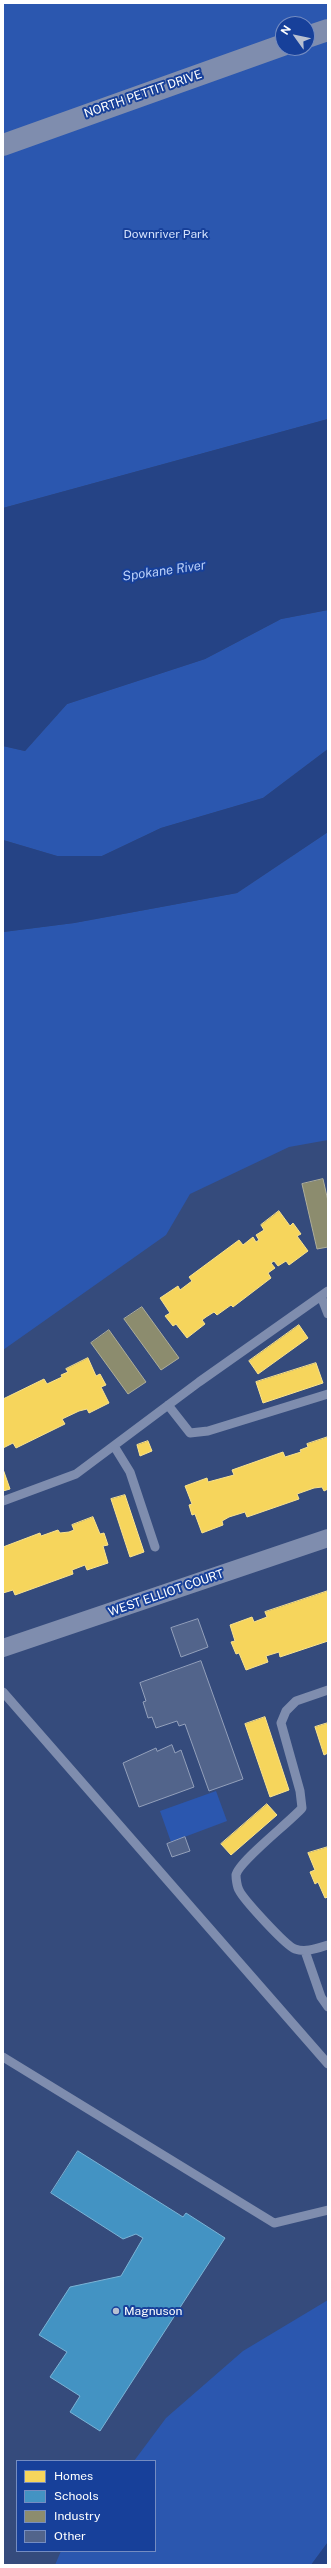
<!DOCTYPE html>
<html>
<head>
<meta charset="utf-8">
<style>
  body { margin:0 }
  #map { position:relative; width:331px; height:2568px; overflow:hidden; background:#354b7c; font-family:"Public Sans",sans-serif }
  canvas { display:block }
  .frame { position:absolute; inset:0; border:4px solid #fff; pointer-events:none }
  .legend { position:absolute; left:16px; top:2460px; width:140px; height:92px; box-sizing:border-box; background:#17409a; border:1px solid #748cc2; margin:0; padding:5px 7px; list-style:none; font-size:12px; color:#fff }
  .legend li { display:flex; align-items:center; gap:8px; height:20px }
  .legend b { width:20px; border:1px solid #748cc2 }
  .north { position:absolute; left:275px; top:16px; width:40px; height:40px; box-sizing:border-box; background:#17409a; border:1px solid #748cc2; border-radius:50%; rotate:303deg; font-size:11px; font-weight:700; line-height:16px; text-align:center; color:#fff }
  .north::after { content:''; display:block; margin:auto; width:14px; height:18px; background:#b8c0d1; clip-path:polygon(50% 0,100% 100%,50% 72%,0 100%) }
</style>
</head>
<body>
<div id="map">
<canvas width="331" height="2568"></canvas>
<div class="frame"></div>
<ul class="legend">
<li><b style="height:11px;background:#f6d55c"></b>Homes</li>
<li><b style="height:11px;background:#4393c3"></b>Schools</li>
<li><b style="height:11px;background:#8c8c6e"></b>Industry</li>
<li><b style="height:11px;background:#52648b"></b>Other</li>
</ul>
<div class="north">N</div>
</div>
<script>
const c = document.querySelector('canvas').getContext('2d');
c.lineJoin = 'round';
function fill(path, color) { c.fillStyle = color; c.fill(path, 'evenodd'); }
function strokePath(path, color, width, dash) { c.strokeStyle = color; c.lineWidth = width; c.lineCap = dash ? 'butt' : 'round'; c.setLineDash(dash || []); c.stroke(path); }
function write(font, color, halo, rows, align = 'center') {
  c.font = font + ' "Public Sans",sans-serif'; c.lineWidth = 4; c.setLineDash([]); c.textBaseline = 'middle'; c.strokeStyle = halo; c.fillStyle = color; for (const [text, x, y, turn = 0] of rows) {
    c.save(); c.translate(x, y); c.rotate((+turn || 0) * Math.PI / 180); c.textAlign = isNaN(turn) ? turn : align; if (halo) c.strokeText(text, 0, 0); c.fillText(text, 0, 0); c.restore();
  }
}
fill(new Path2D(`
  M3,3H328V419L3,508ZM283,24H307V48H283Z
  M328,610V749L263,798L161,828L102,856H57L3,840V746L25,751L67,704L205,659L281,619Z
  M328,832V1140L289,1147L190,1194L166,1235L3,1350V932L74,923L237,893Z
  M216,1791L227,1821L171,1842L160,1811Z
  M328,2300V2542L311,2565H55L61,2551H155V2461H134L166,2418L243,2351Z`), '#2b57af');
fill(new Path2D(`
  M328,419V610L281,619L205,659L67,704L25,751L3,746V508Z
  M328,749V832L237,893L74,923L3,932V840L57,856H102L161,828L263,798Z
  M328,2542V2565H311Z`), '#254385');
const homes = new Path2D(`
  M279,1211L290,1226L293,1223L301,1234L297,1236L308,1251L289,1265L286,1261L278,1266L274,1261L271,1263L275,1268L268,1273L271,1278L233,1307L231,1305L217,1315L214,1312L206,1317L202,1320L205,1324L187,1338L176,1324L173,1326L165,1316L170,1313L160,1298L178,1286L180,1290L192,1281L189,1277L239,1240L243,1245L253,1237L256,1242L259,1240L256,1235L264,1230L261,1225Z
  M299,1325L308,1338L258,1374L249,1361Z
  M88,1358L96,1376L100,1374L106,1385L101,1387L109,1403L89,1413L87,1409L79,1411L62,1419L65,1424L16,1448L13,1443L3,1448V1399L44,1379L47,1384L62,1377L61,1375L68,1372L66,1369Z
  M316,1363L323,1383L263,1403L256,1382Z
  M328,1437V1489L324,1491L322,1487L314,1488L297,1494L299,1499L247,1517L245,1512L229,1517L222,1521L223,1525L202,1533L195,1514L192,1515L189,1505L192,1504L185,1486L207,1478L208,1482L234,1475L232,1470L283,1452L285,1457L301,1452L300,1450L308,1447L307,1444Z
  M148,1441L152,1451L140,1456L137,1445Z
  M3,1469L10,1489L3,1491Z
  M125,1495L144,1552L130,1557L111,1499Z
  M93,1517L100,1534L104,1533L108,1545L103,1546L108,1563L87,1570L85,1565L72,1570L73,1574L15,1595L13,1590L3,1593V1547L40,1533L41,1536L58,1530L60,1533L69,1532L74,1530L72,1525Z
  M328,1591V1641L280,1657L279,1652L266,1656L268,1662L246,1670L239,1653L236,1654L231,1642L235,1641L230,1625L252,1617L254,1622L267,1617L265,1612Z
  M265,1717L289,1790L270,1797L245,1724Z
  M328,1723V1753L324,1755L315,1727Z
  M267,1804L277,1815L231,1855L221,1844Z
  M328,1847V1897L325,1898L318,1882L315,1884L310,1872L315,1870L308,1853Z`);
fill(homes, '#f6d55c');
strokePath(homes, '#f9e28d', 1);
const schools = new Path2D(`
  M78,2151L183,2217L186,2213L225,2238L100,2431L70,2412L80,2396L50,2377L67,2352L39,2335L70,2287L121,2276L143,2238L136,2234L123,2239L51,2193Z`);
fill(schools, '#4393c3');
strokePath(schools, '#7bb3d5', 1);
const industry = new Path2D(`
  M323,1179L328,1201V1247L317,1249L302,1184Z
  M142,1307L179,1358L161,1370L124,1319Z
  M109,1330L146,1382L128,1394L91,1343Z`);
fill(industry, '#8c8c6e');
strokePath(industry, '#aeae9a', 1);
const building = new Path2D(`
  M198,1619L208,1647L181,1657L171,1628Z
  M201,1661L243,1779L209,1791L185,1724L179,1726L177,1721L156,1728L152,1717L148,1718L143,1702L146,1701L140,1683Z
  M172,1745L175,1753L181,1750L194,1787L139,1807L123,1763L156,1748L157,1751Z
  M185,1837L190,1851L172,1857L167,1844Z`);
fill(building, '#52648b');
strokePath(building, '#93a0bb', 1);
strokePath(new Path2D(`
  M321,1296L328,1314
  M168,1405L190,1433L208,1431L328,1394
  M114,1446L130,1472L155,1547
  M3,1501L76,1474L199,1382L328,1291
  M328,1690L296,1701L286,1711L281,1723L300,1791L302,1808C291,1821 238,1862 236,1875C236,1878 237,1887 239,1890C243,1899 286,1946 295,1949C306,1953 318,1948 328,1945
  M3,1692L328,2064
  M305,1951L321,1997L328,2007
  M3,2057L274,2223L328,2210`), '#7f8dae', 9);
strokePath(new Path2D(`
  M3,1648L328,1538`), '#7f8dae', 18);
strokePath(new Path2D(`
  M307,37L328,30
  M3,145L283,45`), '#7f8dae', 22);
for (const [x, y, r, color] of [
  [116,2311,4,"#b8c0d1"]
]) { const dot = new Path2D(); dot.arc(x, y, r, 0, 2 * Math.PI); c.fillStyle = color; c.fill(dot); strokePath(dot, '#17409a', 1.5); }
write('12px', '#fff', '#17409a', [
  ["NORTH PETTIT DRIVE",143,94,-19],
  ["WEST ELLIOT COURT",166,1593,-19]
]);
write('12px', '#d3e1fc', '#17409a', [
  ["Downriver Park",166,234]
]);
write('12px', '#fff', '#17409a', [
  ["Magnuson",124,2311]
], 'left');
write('italic 13px', '#b8cef8', '#17409a', [
  ["Spokane River",164,571,-8]
]);
</script>
</body>
</html>
